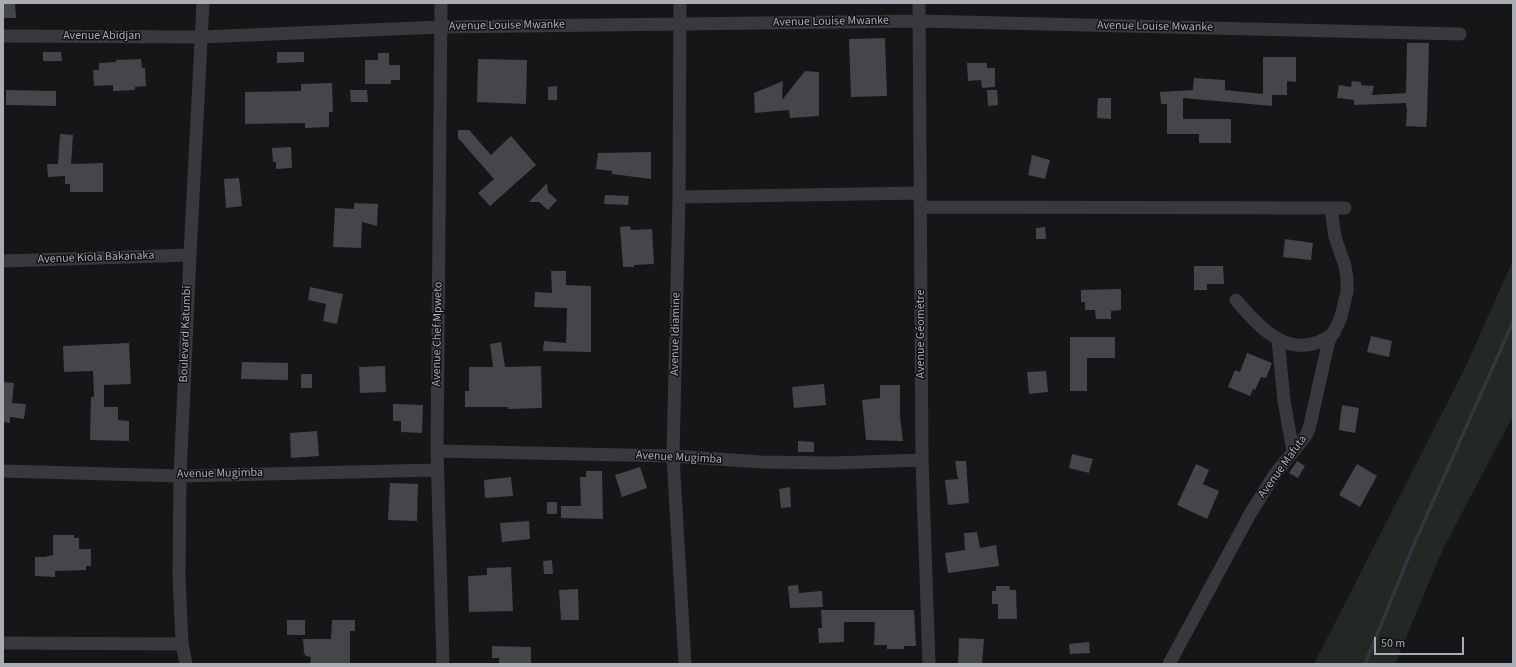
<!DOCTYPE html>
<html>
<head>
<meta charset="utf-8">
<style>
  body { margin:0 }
  #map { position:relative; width:1516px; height:667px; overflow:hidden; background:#161517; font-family:"Source Sans 3",sans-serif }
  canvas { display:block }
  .frame { position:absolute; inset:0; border:4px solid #a9acb5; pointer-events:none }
  .scale { position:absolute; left:1374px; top:637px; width:90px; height:18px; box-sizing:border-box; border:2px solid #a9acb5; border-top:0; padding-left:5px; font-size:12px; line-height:14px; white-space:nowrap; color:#a9acb5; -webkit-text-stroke:3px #111012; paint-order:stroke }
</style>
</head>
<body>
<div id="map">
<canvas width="1516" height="667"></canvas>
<div class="frame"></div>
<div class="scale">50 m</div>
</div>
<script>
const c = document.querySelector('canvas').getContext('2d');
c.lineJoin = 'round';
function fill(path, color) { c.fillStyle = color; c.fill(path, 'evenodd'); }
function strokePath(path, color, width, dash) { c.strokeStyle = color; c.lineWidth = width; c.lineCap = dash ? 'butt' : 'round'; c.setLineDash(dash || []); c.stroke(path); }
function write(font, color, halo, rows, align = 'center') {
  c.font = font + ' "Source Sans 3",sans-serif'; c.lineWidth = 3; c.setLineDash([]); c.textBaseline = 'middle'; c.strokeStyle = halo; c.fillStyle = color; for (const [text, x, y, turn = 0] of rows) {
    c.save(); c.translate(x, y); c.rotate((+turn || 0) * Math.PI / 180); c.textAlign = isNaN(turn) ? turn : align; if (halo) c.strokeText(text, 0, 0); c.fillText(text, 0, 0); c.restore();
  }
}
fill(new Path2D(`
  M1513,260V416L1443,549L1395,664H1314L1465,368Z`), '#222823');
strokePath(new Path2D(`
  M1365,664L1414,544L1513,322`), '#30373e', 3.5);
fill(new Path2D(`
  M3,3H15L16,18H3Z
  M885,38L887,96L851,97L849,39Z
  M1407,43H1429L1427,119L1426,127L1406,126L1407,108H1406V103L1354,105V100L1337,98L1339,85L1351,87L1352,81L1361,82V85L1374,86L1372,95L1406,93Z
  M43,52H61L62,61H43Z
  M277,52H304V62L277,63Z
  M378,53H389V65H400V80H391V84H365V60H378Z
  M1263,57H1296V82L1287,81V95H1272V106L1183,98V119H1231V143H1199V134H1167V104H1161L1160,92L1193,90L1194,78L1225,80V90L1263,94Z
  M141,59L142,68H145L146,86L135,87V90L113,91V85L94,86L93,70H99V63L116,62V60Z
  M478,59L527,60L526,104L477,102Z
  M967,63H987V68H995V87L982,88L981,80L968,81Z
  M805,71L819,72V116L790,118L789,110L755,113L754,93L783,81L782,100Z
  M332,83L333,112H329V127L305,128V123L245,124V92L301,91V84Z
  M557,86V100H548V87Z
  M6,90L56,91V106L6,105Z
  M350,90H367L368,102H351Z
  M987,90H997L998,105L988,106Z
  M1098,98H1111V119L1097,118Z
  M458,130H469L491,155L511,136L536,165L490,206L478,193L494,179L458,138Z
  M60,134L73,135L71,164L103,163V192H70V184H65V176L48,177L47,164H58Z
  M291,147L292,168L276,169V162H273L272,148Z
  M651,152V179L612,174V171L596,169L598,153Z
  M1032,155L1050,160L1045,179L1028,175Z
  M239,178L242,206L226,208L224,179Z
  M547,183L548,192L557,200L548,210L539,202H529Z
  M605,195L629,196L628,205L604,204Z
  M354,203L378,204L377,226L362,222L361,248L333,247L335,208L354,209Z
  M630,226L631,230L652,229L654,264L634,265V267H623L620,227Z
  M1045,227L1046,239H1036V228Z
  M1285,239L1313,243L1311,260L1283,257Z
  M1194,266H1223L1224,284H1207V290H1194Z
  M551,271H566V285L591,286V352L543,351L544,341L566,343L567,308L534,307L535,292L552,293Z
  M310,287L343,294L337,324L323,321L326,304L308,300Z
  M1121,289V310L1111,311V319H1096L1095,310H1085V302H1081V290Z
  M1371,336L1392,341L1389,357L1367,352Z
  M1070,337H1115V358H1087V391H1070Z
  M501,342L505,367L541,366L542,408L508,409V407H465V391H469V367H493L490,344Z
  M129,343L131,384L104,385V407H118V420L129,421V441L90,440L91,397H94L93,371L64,372L63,346Z
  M1247,353L1272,363L1266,378L1261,377L1255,390L1253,389L1250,396L1228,387L1235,370L1240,372Z
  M242,362L288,363V380L241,379Z
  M385,366L386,392L360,393L359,367Z
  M1046,371L1048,392L1029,394L1027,372Z
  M301,374H312V388H301Z
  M3,382L14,383L12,403L26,404L24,419L10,417V423L3,422Z
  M824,384L826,405L794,408L792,387Z
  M880,385H900V417L903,441L866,440L862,400L880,398Z
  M393,404L423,405L422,433L401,432V421H393Z
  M1342,405L1359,408L1355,433L1339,430Z
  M317,431L319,456L291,458L290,433Z
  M798,441L814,442V452H798Z
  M1072,454L1093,459L1089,473L1069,468Z
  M955,461H966L969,503L948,505L945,480L958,479Z
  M1297,461L1305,466L1298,478L1289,473Z
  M1196,464L1209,470L1203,484L1219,491L1207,519L1177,505Z
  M1357,464L1377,476L1360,507L1339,495Z
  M640,467L647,488L622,497L615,475Z
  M586,471H602L603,519L561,518V506H581L580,477H586Z
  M511,477L513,496L485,498L484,480Z
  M390,483L418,484L417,521L388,520Z
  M790,487L791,507L781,508L779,489Z
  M547,502H557V514H547Z
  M529,521L530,539L502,542L500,523Z
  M977,532L980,548L996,545L999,566L948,573L945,553L965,550L964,533Z
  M53,535H74V538H79V549H91V566H86V570L55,571V577L35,576V557H44L53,555Z
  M552,560L553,574H544L543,561Z
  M511,567L513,611L469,612L468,576L487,575V568Z
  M798,585L799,593L822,591L823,607L790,608L788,586Z
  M996,586H1009L1010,590H1016L1017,619H998V604H992V591H996Z
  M578,589L579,620H561L559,590Z
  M821,610H914L916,646H904V649H887V645H874L875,622H844V642L819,643L818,628H822Z
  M287,620H305V635H287Z
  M332,620H355V631H350V664H310L311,657L306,656L304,653L303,639H331Z
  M959,638L984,639L982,664H958Z
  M1089,642L1090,653L1070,654L1069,644Z
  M492,646L531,647V664H499V658H492Z`), '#454649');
strokePath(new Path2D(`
  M441,3L437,451L443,664
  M680,3L679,197L673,456L685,664
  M919,3L922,460L929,664
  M3,36L201,37L441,27L919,21L1460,34
  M679,197L920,193
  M920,207L1345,208
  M3,261L190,255
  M1236,300C1262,331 1293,364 1334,333
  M1278,339L1284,401L1293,451
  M437,451L673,456L761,462L833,463L922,460
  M3,471L180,476L437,470
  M3,643L182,644
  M186,664L182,644L179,576L180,476L190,255L203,3
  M1169,664L1250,514L1275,474L1305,437L1309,429L1327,349L1329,341L1340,320L1347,292V278L1345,266L1335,237L1331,208`), '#39393d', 13);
write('12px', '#a9acb5', '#111012', [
  ["Avenue Louise Mwanke",831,22,-1],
  ["Avenue Louise Mwanke",507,26,-1],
  ["Avenue Louise Mwanke",1155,27,1],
  ["Avenue Abidjan",102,36],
  ["Avenue Kiola Bakanaka",96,258,-2],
  ["Boulevard Katumbi",186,334,-88],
  ["Avenue Chef Mpweto",438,334,-89],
  ["Avenue Idiamine",676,334,-89],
  ["Avenue Géomètre",921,334,-90],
  ["Avenue Mugimba",679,458,3],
  ["Avenue Mafuta",1283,467,-54],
  ["Avenue Mugimba",220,474,-1]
]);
</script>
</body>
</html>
